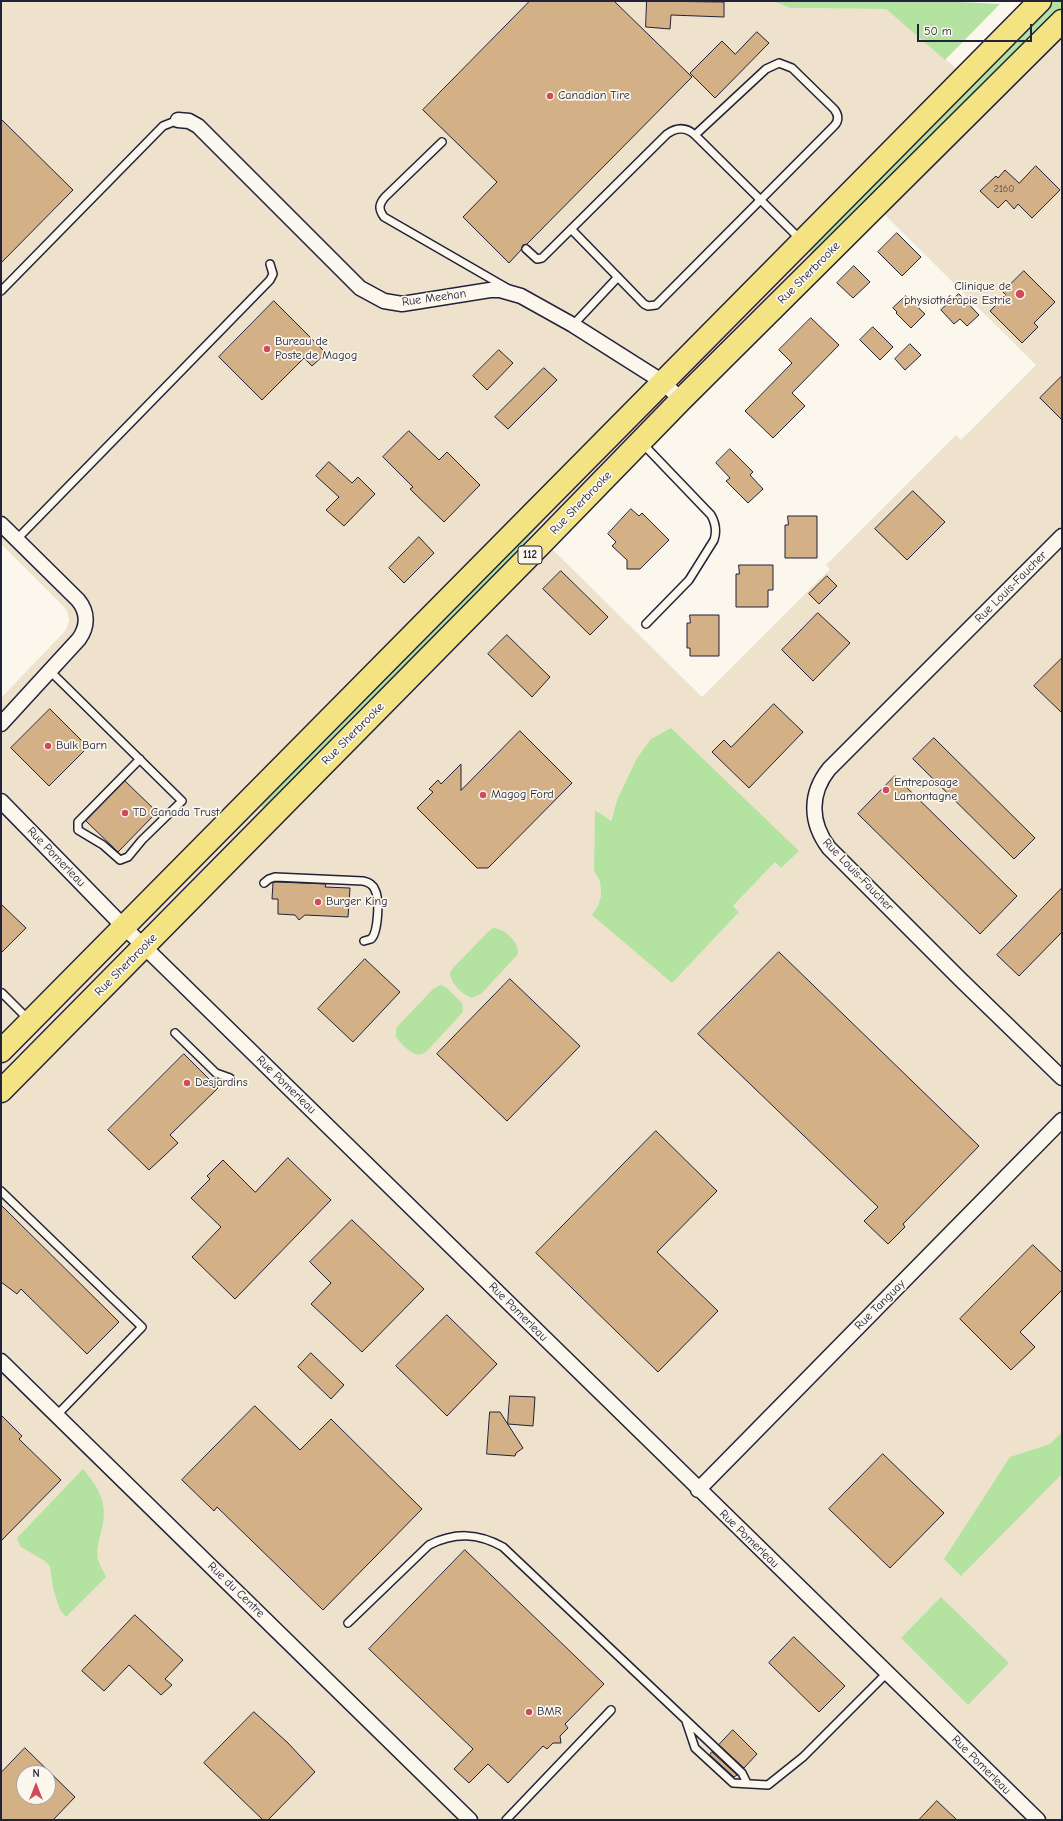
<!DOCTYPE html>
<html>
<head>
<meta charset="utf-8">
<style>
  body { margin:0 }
  #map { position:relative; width:1063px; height:1821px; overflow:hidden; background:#fbf7ec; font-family:"Comic Neue",sans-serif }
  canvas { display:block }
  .frame { position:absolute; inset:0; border:2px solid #22223b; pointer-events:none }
  .north { position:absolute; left:16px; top:1765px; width:40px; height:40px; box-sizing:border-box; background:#fbf7ec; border:1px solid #a4a2a5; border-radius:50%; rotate:0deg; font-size:11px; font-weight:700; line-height:16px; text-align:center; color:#22223b }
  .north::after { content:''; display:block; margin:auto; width:14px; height:18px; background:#d1495b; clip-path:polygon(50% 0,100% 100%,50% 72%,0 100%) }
  .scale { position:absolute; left:917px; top:24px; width:115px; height:18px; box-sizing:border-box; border:2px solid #22223b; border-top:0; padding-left:5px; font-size:12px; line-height:14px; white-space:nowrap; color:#22223b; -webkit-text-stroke:3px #fbf7ec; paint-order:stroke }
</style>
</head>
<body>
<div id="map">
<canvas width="1063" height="1821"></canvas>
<div class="frame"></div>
<div class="north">N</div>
<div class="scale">50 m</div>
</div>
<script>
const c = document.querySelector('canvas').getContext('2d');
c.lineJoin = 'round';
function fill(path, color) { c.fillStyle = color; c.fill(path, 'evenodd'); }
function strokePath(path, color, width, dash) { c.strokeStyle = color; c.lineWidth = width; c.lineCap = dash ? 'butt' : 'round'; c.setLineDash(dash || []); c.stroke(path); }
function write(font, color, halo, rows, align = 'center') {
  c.font = font + ' "Comic Neue",sans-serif'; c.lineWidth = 3.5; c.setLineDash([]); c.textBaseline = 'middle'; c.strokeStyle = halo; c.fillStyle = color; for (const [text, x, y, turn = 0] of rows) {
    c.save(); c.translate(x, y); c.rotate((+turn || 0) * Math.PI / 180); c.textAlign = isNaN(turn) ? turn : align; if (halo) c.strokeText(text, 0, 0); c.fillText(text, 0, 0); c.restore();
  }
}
fill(new Path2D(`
  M1,1H773L790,8L886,9L996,102L1062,37V1820H1V698L66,630L69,620L67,611L64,607L1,544ZM884,214L1036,365L961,440L956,435L826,565L830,569L702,697L552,549ZM617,800L799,851L775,862L733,906L739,912L592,915L598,906L601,895L600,881L594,871L596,810L610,822ZM24,1773H48V1797H24Z`), '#efe2cd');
fill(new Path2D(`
  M773,1H940L1000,4L945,60L886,9L790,8Z
  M1055,1H1062V7L813,255L809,251L843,211Z
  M536,522L539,525L507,564L266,810L261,806Z
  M671,728L799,851L781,868L775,862L733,906L739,912L672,983L592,915L598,906L601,895L600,881L594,871L595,810L611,821L617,800L637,758L651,739Z
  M493,928C504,928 520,943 518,954L481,994L472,998C463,995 450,983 450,973L453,968L488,932Z
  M441,985L447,988L462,1003L463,1012L426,1052C415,1060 403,1046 396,1037V1028L433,989Z
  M1062,1432V1474L961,1576L944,1559L1010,1457L1050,1444Z
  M83,1469C100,1489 109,1505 101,1532C99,1540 96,1551 98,1560C100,1565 103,1571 106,1577L66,1617L60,1610L53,1588L50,1566L45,1561L21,1547L17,1538Z
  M941,1597L1009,1663L968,1705L901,1638Z`), '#b4e2a1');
const building = new Path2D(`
  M530,1H614L692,77L527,244L523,245L521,250L509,263L463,217L497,182L423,110Z
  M647,1L724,2V17L671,15L670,29L646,27Z
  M757,32L769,43L715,98L690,73L722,41L735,54Z
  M1,119L73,190L1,263Z
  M1036,166L1060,190L1032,218L1018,204L1014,209L1006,200L998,208L980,191L996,176L998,178L1005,170L1019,183Z
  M897,233L921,257L902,276L878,252Z
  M854,266L870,282L853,298L837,283Z
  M1024,271L1055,302L1034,323L1038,327L1022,343L990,311L1006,295L1003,292Z
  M959,294L979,315L967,326L960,319L954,324L941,310Z
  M906,296L925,314L911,328L896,313L897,312L893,308Z
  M274,301L326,353L312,366L304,358L262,400L219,357Z
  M811,318L839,345L792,393L805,406L773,438L745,411L792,363L779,350Z
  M873,327L893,347L880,360L860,340Z
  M910,344L921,355L905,370L895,359Z
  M499,350L513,363L487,390L473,376Z
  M544,368L557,380L508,429L495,417Z
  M1062,376V420L1040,398Z
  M409,431L439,460L447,452L480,485L444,522L410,489L413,487L383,457Z
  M730,449L753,472L750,475L763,489L748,503L726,481L730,478L716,463Z
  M329,462L352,483L358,477L375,494L344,526L326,510L339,497L316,476Z
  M913,491L945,522L907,560L875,529Z
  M631,509L639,516L642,513L669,540L640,569H627V560L612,546L616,542L608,534Z
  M788,516H817V558H785V525H788Z
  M419,537L434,553L404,583L389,568Z
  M739,565H773V590H768V607H736V574H739Z
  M561,571L608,617L590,635L543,589Z
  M827,576L837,586L819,604L809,594Z
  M818,613L850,643L813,681L782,650Z
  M690,615H719V656H690V648H687V623H690Z
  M507,635L550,677L532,697L488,654Z
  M1062,658V713L1034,686Z
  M774,704L803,732L749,788L712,752L724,740L731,747Z
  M50,709L88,747L49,786L11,748Z
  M520,731L572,783L488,868H477L417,808L433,792L429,789L438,780L441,784L461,764V790Z
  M934,738L1035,838L1014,859L913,759Z
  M895,776L1017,896L980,934L858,814Z
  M125,781L157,812L118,852L86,821Z
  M276,882L326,884L325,887L350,888L348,917L305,915L299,920L295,915L278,914V899H272L273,883Z
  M1062,888V932L1019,976L997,955Z
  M1,904L26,928L1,953Z
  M779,952L979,1146L903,1224L905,1227L888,1244L864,1221L878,1207L698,1034Z
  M365,959L400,992L353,1042L318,1009Z
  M510,979L580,1046L507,1121L437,1054Z
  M184,1054L218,1088L170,1135L178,1143L149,1170L108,1130Z
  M656,1131L717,1191L657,1252L718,1311L658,1372L536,1253Z
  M288,1158L331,1200L235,1299L192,1257L221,1227L191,1198L210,1179L207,1176L223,1160L255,1192Z
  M1,1205L119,1322L87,1354L21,1289L17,1294L1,1282Z
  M352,1220L424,1289L362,1352L311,1304L331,1283L310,1262Z
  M1033,1245L1062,1273V1290L1020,1332L1035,1347L1011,1370L960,1319Z
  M447,1315L497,1364L447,1416L396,1366Z
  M311,1353L344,1385L331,1399L298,1367Z
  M510,1396L535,1397L533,1426L508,1424Z
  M255,1406L300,1450L331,1419L422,1509L323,1610L217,1507L214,1511L182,1480Z
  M490,1412H500L523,1448L516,1453L515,1456L487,1454Z
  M1,1415L22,1436L19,1439L61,1480L1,1541Z
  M883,1454L944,1513L890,1568L829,1509Z
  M465,1550L604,1684L565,1724L568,1728L560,1736L561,1743H553L547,1749L543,1746L508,1783L488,1764L469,1783L454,1769L473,1749L369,1649Z
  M135,1615L183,1660L165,1679L172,1685L161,1695L129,1665L104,1691L82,1671Z
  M794,1637L845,1686L819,1712L769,1663Z
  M254,1712L288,1743L315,1772L268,1820H263L204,1763Z
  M733,1730L757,1754L744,1768L719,1745Z
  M25,1748L75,1797L53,1820H1V1773ZM24,1773H48V1797H24Z
  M712,1752L737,1775L734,1777L710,1755Z
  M937,1801L957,1820H919Z`);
fill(building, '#d3b085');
strokePath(building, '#22223b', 1);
const lane = new Path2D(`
  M442,142L385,197C379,204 378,209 384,217L507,288
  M571,229L644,304L648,306L656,305L834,126C839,121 839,115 834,109L792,68L779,63L766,69L695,135
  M526,249L537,259L542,258L667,134C677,127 686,127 695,135L800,239
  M1,291L163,126L178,120
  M573,325L618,277
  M642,443L711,515C716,524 717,531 714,540L689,580L646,624
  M17,539L270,280L273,274L270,264
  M50,671C94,714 138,758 182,801L142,840L128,857L120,860L103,845L78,830V822L140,759
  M264,883L269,879L275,877L363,881C368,882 373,884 375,890C380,899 378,933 371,939L364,941
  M1,994L2,993L29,1020
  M175,1033L216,1073L230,1078
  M1,1191L142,1327L57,1415
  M348,1623L429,1545C455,1532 478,1533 503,1547L742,1773L747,1783
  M686,1721L695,1748L733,1783L768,1785L803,1757L888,1672
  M506,1820L611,1710`);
const street = new Path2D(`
  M178,120L189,121L198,126L360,288L384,301L402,304L490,290H500L521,296L573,325L663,382L681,400
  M1,524L78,600C88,612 88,626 79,639L1,724
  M1062,536L829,769C809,794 810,823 829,848L961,980L1062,1078
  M1,801L124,927L1038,1820
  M1,1361L470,1820
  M698,1490L1062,1120`);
const primary = new Path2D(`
  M1,1051L1040,1
  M1,1091L540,545L681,400L1062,21`);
strokePath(lane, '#22223b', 10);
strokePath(street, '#22223b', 17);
strokePath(primary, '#22223b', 25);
strokePath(lane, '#fbf7ec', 7);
strokePath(street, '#fbf7ec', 14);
strokePath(primary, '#f4e382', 22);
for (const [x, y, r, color] of [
  [550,96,4,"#d1495b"],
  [1020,294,5,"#d1495b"],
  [267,349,4,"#d1495b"],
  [48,746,4,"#d1495b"],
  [886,790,4,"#d1495b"],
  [483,795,4,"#d1495b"],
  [125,813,4,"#d1495b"],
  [318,902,4,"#d1495b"],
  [187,1083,4,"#d1495b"],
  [529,1712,4,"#d1495b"]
]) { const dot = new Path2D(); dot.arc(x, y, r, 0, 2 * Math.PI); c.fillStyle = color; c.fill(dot); strokePath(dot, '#fbf7ec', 1.5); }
write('10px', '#4e464e', null, [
  ["2160",1004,189]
]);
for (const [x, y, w] of [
  [530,555,24]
]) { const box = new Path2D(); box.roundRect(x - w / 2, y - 9, w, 18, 3); c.fillStyle = '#fbf7ec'; c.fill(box); strokePath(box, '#22223b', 1); }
write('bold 11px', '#22223b', null, [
  ["112",530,555]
]);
write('12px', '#22223b', '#fbf7ec', [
  ["Canadian Tire",558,96],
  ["Clinique de",1011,287,"right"],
  ["physiothérapie Estrie",1011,301,"right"],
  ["Bureau de",275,342],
  ["Poste de Magog",275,356],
  ["Bulk Barn",56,746],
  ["Entreposage",894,783],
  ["Lamontagne",894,797],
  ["Magog Ford",491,795],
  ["TD Canada Trust",133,813],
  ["Burger King",326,902],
  ["Desjardins",195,1083],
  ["BMR",537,1712]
], 'left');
write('12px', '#22223b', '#fbf7ec', [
  ["Rue Sherbrooke",809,273,-45],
  ["Rue Meehan",434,298,-8],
  ["Rue Sherbrooke",581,503,-46],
  ["Rue Louis-Faucher",1011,587,-45],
  ["Rue Sherbrooke",353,734,-45],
  ["Rue Pomerleau",56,857,46],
  ["Rue Louis-Faucher",858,875,46],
  ["Rue Sherbrooke",126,965,-45],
  ["Rue Pomerleau",286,1085,44],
  ["Rue Tanguay",880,1305,-45],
  ["Rue Pomerleau",518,1312,45],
  ["Rue Pomerleau",749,1539,44],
  ["Rue du Centre",236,1590,44],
  ["Rue Pomerleau",981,1765,45]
]);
</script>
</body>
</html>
